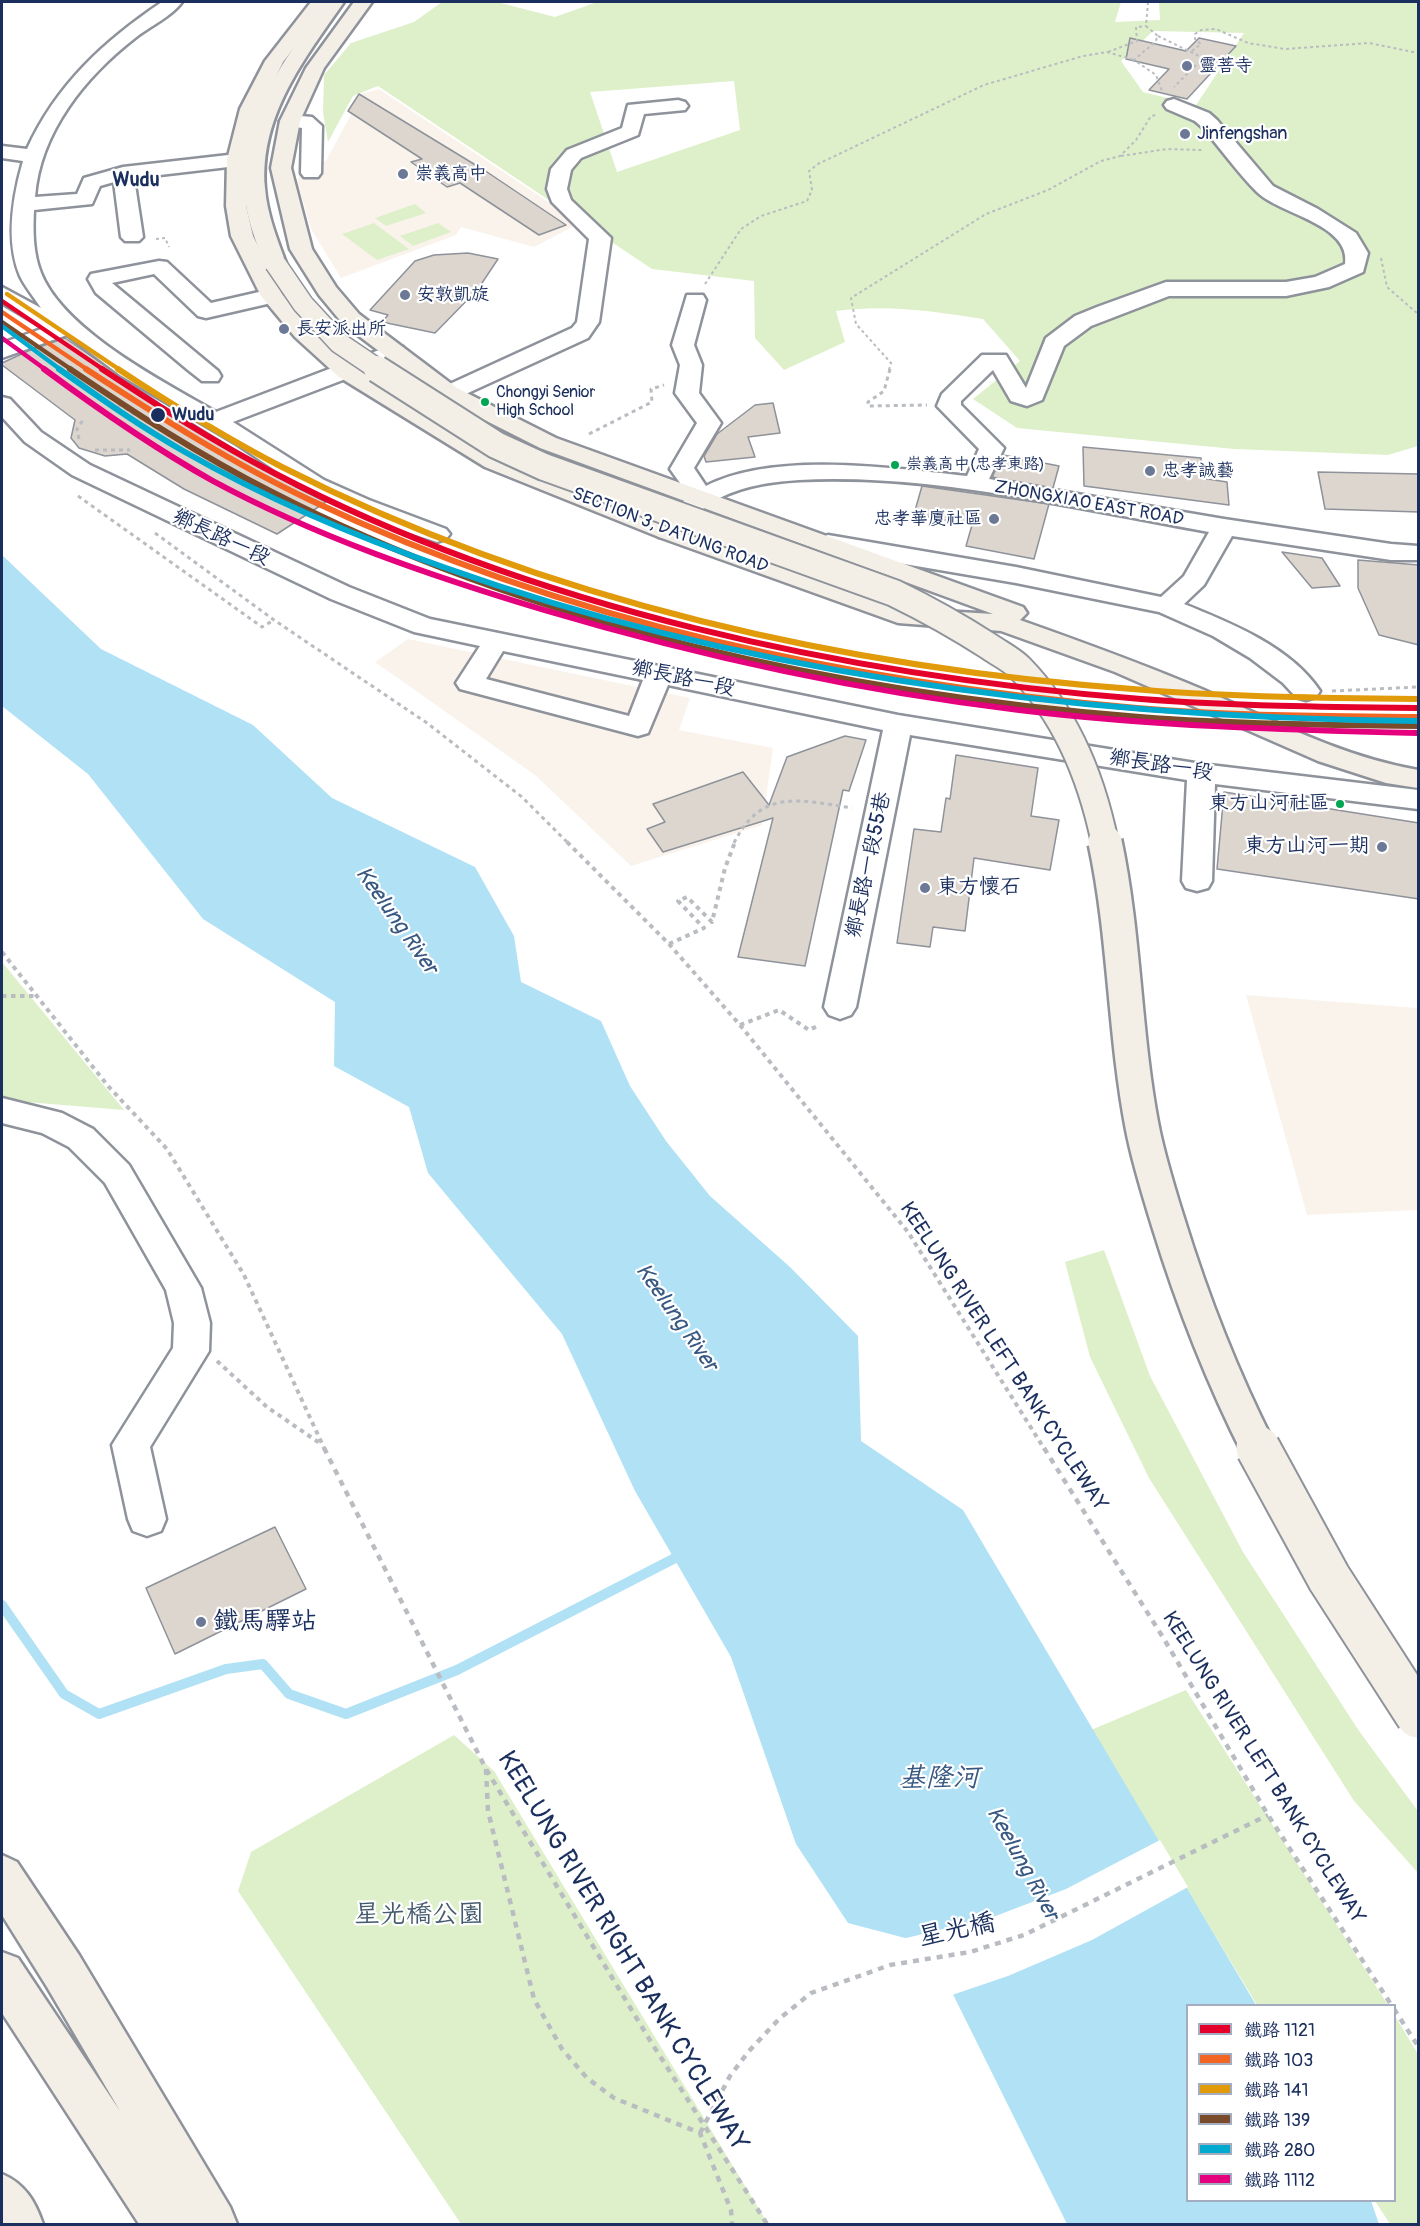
<!DOCTYPE html>
<html>
<head>
<meta charset="utf-8">
<style>
  body { margin:0 }
  #map { position:relative; width:1420px; height:2226px; overflow:hidden; background:#fff; font-family:Pangolin,"LXGW WenKai TC",sans-serif }
  canvas { display:block }
  .frame { position:absolute; inset:0; border:3px solid #1b2f5e; pointer-events:none }
  .legend { position:absolute; left:1186px; top:2004px; width:210px; height:198px; box-sizing:border-box; background:#fff; border:2px solid #a4acbf; margin:0; padding:8px 10px; list-style:none; font-size:18px; color:#1b2f5e }
  .legend li { display:flex; align-items:center; gap:12px; height:30px }
  .legend b { width:30px; border:2px solid #a4acbf }
</style>
</head>
<body>
<div id="map">
<canvas width="1420" height="2226"></canvas>
<div class="frame"></div>
<ul class="legend">
<li><b style="height:8px;background:#e4002b"></b>鐵路 1121</li>
<li><b style="height:8px;background:#f26522"></b>鐵路 103</li>
<li><b style="height:8px;background:#e19a09"></b>鐵路 141</li>
<li><b style="height:8px;background:#7a4b2a"></b>鐵路 139</li>
<li><b style="height:8px;background:#00a9ce"></b>鐵路 280</li>
<li><b style="height:8px;background:#e5007d"></b>鐵路 1112</li>
</ul>
</div>
<script>
const c = document.querySelector('canvas').getContext('2d');
c.lineJoin = 'round';
function fill(path, color) { c.fillStyle = color; c.fill(path, 'evenodd'); }
function strokePath(path, color, width, dash) { c.strokeStyle = color; c.lineWidth = width; c.lineCap = dash ? 'butt' : 'round'; c.setLineDash(dash || []); c.stroke(path); }
function write(font, color, halo, rows, align = 'center') {
  c.font = font + ' Pangolin,"LXGW WenKai TC",sans-serif'; c.lineWidth = 4.5; c.setLineDash([]); c.textBaseline = 'middle'; c.strokeStyle = halo; c.fillStyle = color; for (const [text, x, y, turn = 0] of rows) {
    c.save(); c.translate(x, y); c.rotate((+turn || 0) * Math.PI / 180); c.textAlign = isNaN(turn) ? turn : align; if (halo) c.strokeText(text, 0, 0); c.fillText(text, 0, 0); c.restore();
  }
}
fill(new Path2D(`
  M379,89L580,223L534,247L461,227L456,235L341,278L311,229L298,184L299,165L326,161L362,94Z
  M408,639L690,698L679,730L773,748L762,825L631,866L535,775L375,662Z
  M1246,995L1418,1008V1210L1307,1215Z`), '#f9f3ec');
fill(new Path2D(`
  M442,2H497L555,17L597,2H1121L1115,22L1160,20L1159,2H1418V446L1388,455L1234,449L1017,428L973,399L1020,361L983,319C933,311 886,304 836,311L845,342L784,370L755,338L754,281L652,269L378,86L353,96L328,142L323,112L324,75L351,43L414,22ZM1153,31L1244,33L1196,105L1143,92L1121,61ZM734,81L740,130L617,172L590,92Z
  M415,204L426,213L386,226L375,218Z
  M374,223L409,249L377,260L342,234Z
  M438,223L451,232L413,246L400,236Z
  M2,962L124,1110L2,1100Z
  M1104,1250L1150,1376L1243,1552L1359,1731L1418,1811V1873L1354,1801L1149,1478L1090,1357L1065,1262Z
  M1186,1690L1388,2005H1257L1091,1730Z
  M454,1735L494,1771L768,2224H461L238,1891L251,1852Z
  M1395,2016L1418,2054V2224H1390L1375,2201L1394,2200Z`), '#def0c9');
fill(new Path2D(`
  M2,555L101,649L253,725L332,798L475,867L514,936L521,982L601,1021L630,1086L666,1141L710,1196L790,1267L858,1336L861,1441L963,1510L1256,2005L1188,2006V2200L1371,2201L1379,2224H1067L928,1944L848,1923L796,1844L731,1657L635,1491L562,1334L428,1173L409,1107L334,1066L335,1002L203,919L88,774L2,706Z`), '#b0e1f4');
fill(new Path2D(`
  M1160,1840L1188,1887L1092,1940L1008,1976L949,1996L925,1947L898,1940L993,1917L1066,1889Z`), '#fff');
strokePath(new Path2D(`
  M2,1605L64,1694L99,1714L226,1669L263,1664L289,1694L346,1714L457,1670L683,1554`), '#b0e1f4', 10);
const building = new Path2D(`
  M1130,38L1186,51L1199,38L1236,46L1187,99L1149,90L1169,69L1126,59Z
  M359,94L487,172L566,225L539,235L460,183L447,187L411,162L422,159L348,111Z
  M468,253L498,259L478,289L435,333L382,322L388,315L370,310L415,261L434,255Z
  M65,338L162,405L296,487L326,502L277,534L184,489L127,454L105,456L79,448L71,438L75,420L2,365V363L28,351Z
  M773,403L780,433L748,437L755,457L706,462L704,456L717,434L755,405Z
  M1083,447L1201,458V478L1227,482L1229,505L1084,486Z
  M1003,455L1059,466L1053,488L992,477Z
  M1318,472L1419,474V512L1325,509Z
  M922,486L1049,504L1034,559L966,546L972,525L914,514Z
  M1282,552L1322,558L1340,586L1312,588Z
  M1358,560L1419,565V645L1379,635L1358,588Z
  M845,736L866,740L849,791L843,790L805,966L738,957L773,818L663,852L647,829L665,822L653,804L743,772L769,805L787,757Z
  M956,755L1038,768L1031,816L1059,820L1050,870L974,858L965,931L933,927L930,947L897,943L914,829L941,832L946,798L950,799Z
  M1224,792L1419,823V899L1217,869Z
  M275,1527L306,1589L175,1654L146,1588Z`);
fill(building, '#ddd6ce');
strokePath(building, '#8e929a', 1.5);
const minor = new Path2D(`
  M162,2H182C172,16 149,27 135,38C85,77 40,132 35,197L77,194L84,178L123,167L237,154L244,156L247,160L244,164L237,166L134,178L143,237L139,241H125L121,237L114,182L100,186L92,204L34,210C33,231 33,253 41,273C64,331 164,382 216,412L387,347H403L406,352L403,357L233,422L324,480L369,500L446,529L450,534L446,539L437,542L398,529L336,504L297,485L235,443L120,375L67,335L2,358V343L44,328L2,303V287L41,308C34,297 25,287 20,276C5,240 13,196 23,161L2,158V146L27,149C56,85 104,41 162,2Z
  M1174,99L1209,113L1217,120L1273,186L1318,209L1356,233L1368,253L1363,272L1329,287L1286,296H1169L1091,326L1064,346L1042,400L1027,406L1011,401L993,370L961,401V405L1004,448L989,479L1224,519L1391,544L1418,546V560H1391L1232,536L1204,585L1184,604C1231,623 1291,647 1320,691L1316,697L1306,700L1296,697L1283,683L1250,658L1213,636L1159,612L1016,583L828,551L819,548L815,543L819,538L828,535L1016,567L1161,597L1184,576L1209,532C1078,509 932,473 799,480C768,482 734,487 708,505C691,517 683,543 659,537L655,532L659,527L686,499L680,483L670,469L697,423L675,393L680,365L672,345L687,295H703L706,300L694,345L702,365L699,393L721,423L694,468L706,486C774,451 892,468 967,476L979,449L937,406L942,394L982,355H1006L1026,388L1046,338L1075,316L1097,307L1166,282H1286L1315,277L1345,264C1351,224 1279,214 1257,192C1238,173 1221,149 1203,128L1195,121L1167,109L1164,105L1167,101Z
  M678,100L685,102L688,106L685,110L644,114L638,135L581,158L571,170L567,189L571,200L611,238L599,322L588,338L457,398H441L437,393L441,388L572,328L577,322L589,239L552,202L547,189L551,169L567,150L622,128L628,105Z
  M290,115L312,117L322,126L321,173L318,177H304L301,173L302,128L283,125L280,121Z
  M159,261L167,262L211,303L272,289L280,291L283,296L280,301L206,318L198,316L154,274L112,283L218,371L221,376L218,381H202L188,370L96,293L88,279L91,274Z
  M2,397L10,399L41,432L90,465L349,587L430,619L898,715L1201,764L1418,790V809L1215,784L1212,881L1208,888L1197,891L1186,888L1182,881L1187,780L910,735L856,1007L851,1015L840,1019L829,1015L824,1007L883,730L668,685L648,733L638,736L460,689L456,683L480,646L414,632L331,599L72,475L25,442L2,417ZM503,651L643,680L629,716L486,679Z
  M2,1098L62,1113L93,1129L129,1165L201,1288L210,1323L209,1351L150,1447L166,1519L161,1531L147,1536L133,1531L128,1519L112,1445L173,1348L174,1323L166,1290L105,1183L69,1147L42,1133L2,1123Z`);
const major = new Path2D(`
  M311,2H329L283,62L260,109L247,160L246,206L253,236L282,294L311,327L355,367L503,457L677,527L910,609L993,614L540,448L441,398L343,324L319,295L290,249L271,168L280,121L306,68L354,2H372L324,68L300,121L291,168L312,249L336,287L359,314L457,388L556,438L1023,607L1027,613L1020,620C1082,642 1143,664 1204,690C1274,721 1343,757 1418,770V788L1386,783L1318,761L1115,672L1001,631L898,623L659,537L485,467L339,377L295,337L261,296L231,236L226,206L227,160L240,109L265,61Z`);
const highway = new Path2D(`
  M326,2H344C305,58 259,116 265,188C267,214 277,239 286,263L283,268H267L264,263C255,239 245,214 244,187C241,116 286,57 326,2Z
  M2,1855L17,1862L79,1955L230,2207L237,2224H139L2,2013V1952L18,1958L120,2111L47,1987L2,1915Z
  M2,2174C25,2184 35,2201 43,2224H2Z`);
strokePath(minor, '#8e929a', 5);
strokePath(major, '#8e929a', 5);
strokePath(highway, '#8e929a', 5);
strokePath(new Path2D(`
  M1148,2L1146,26L1158,36L1155,42L1134,60L1156,75L1162,91
  M1158,36L1203,58L1174,87
  M1192,51L1201,44L1195,39V34L1201,30L1216,29L1248,43L1285,49L1369,43L1418,53
  M1108,52L1137,41L1136,27L1146,26
  M1121,156L1167,149L1202,150
  M156,239L165,238L169,247
  M1381,258L1387,287L1418,314
  M705,284L741,229L761,216L807,201L812,190L809,171L818,164L984,85L1083,56L1107,52L1134,60
  M889,370L891,363L856,324L851,298L986,214L1048,190L1101,161L1120,156L1136,140L1151,116L1156,115`), '#b9bcc1', 2, [3, 3]);
strokePath(new Path2D(`
  M890,369L884,391L868,402V406L927,405
  M118,404L160,430
  M589,434L652,402L651,389L664,385
  M79,439L77,429L83,420
  M95,450H130
  M78,496L262,627L274,620
  M155,533L274,620L427,723L522,797L568,843
  M1332,691L1418,687
  M734,843C761,788 801,800 852,808`), '#b9bcc1', 3, [4, 4]);
strokePath(new Path2D(`
  M567,842L669,944L740,1025L908,1232L1045,1450
  M669,944L704,928L678,901L687,897L712,922L725,868L735,842
  M2,952L108,1086L167,1149L244,1275L325,1450
  M2,996H38
  M740,1025L779,1010L809,1030L820,1025
  M217,1361L267,1407L321,1444`), '#b9bcc1', 4, [4.5, 4.5]);
strokePath(new Path2D(`
  M324,1448L486,1769L651,2042L767,2224
  M1044,1448L1164,1639L1268,1815L1392,2006
  M486,1769L488,1811L534,1999L562,2049L587,2078L614,2098L700,2133L731,2210L732,2224
  M1394,2009L1418,2046`), '#b9bcc1', 4.5, [6, 6]);
fill(minor, '#fff');
fill(major, '#f3efe6');
fill(highway, '#f3efe6');
const highwayBridgeFar3 = new Path2D(`
  M275,263L303,304L339,343L379,370`);
const highwayBridgeFar2 = new Path2D(`
  M377,369L496,445L544,467L894,593C927,609 959,627 990,647C1000,654 1011,659 1020,668C1066,715 1092,780 1105,843`);
const highwayBridgeFar1 = new Path2D(`
  M1105,842C1125,936 1124,1032 1142,1126C1148,1158 1158,1190 1168,1222C1192,1300 1222,1377 1259,1450`);
const highwayBridge = new Path2D(`
  M1258,1448L1329,1578L1418,1716`);
strokePath(highwayBridgeFar3, '#8e929a', 23, []);
strokePath(highwayBridgeFar2, '#8e929a', 30, []);
strokePath(highwayBridgeFar1, '#8e929a', 38, []);
strokePath(highwayBridge, '#8e929a', 47, []);
strokePath(new Path2D(`
  M700,2133L730,2076L749,2051L779,2019L811,1993L890,1965L970,1952L1024,1935L1268,1815`), '#b9bcc1', 4.5, [6, 6]);
strokePath(highwayBridgeFar3, '#f3efe6', 20);
strokePath(highwayBridgeFar2, '#f3efe6', 26);
strokePath(highwayBridgeFar1, '#f3efe6', 33);
strokePath(highwayBridge, '#f3efe6', 43);
strokePath(new Path2D(`
  M2,301L104,370`), '#e4002b', 4.5);
strokePath(new Path2D(`
  M102,369C158,406 214,442 274,473C534,609 849,676 1141,699C1233,706 1326,707 1418,708`), '#e4002b', 6);
strokePath(new Path2D(`
  M2,312L88,370`), '#f26522', 4.5);
strokePath(new Path2D(`
  M86,369C158,416 232,463 310,500C570,623 851,683 1137,708C1230,716 1324,716 1418,717`), '#f26522', 6);
strokePath(new Path2D(`
  M7,294L120,370`), '#e19a09', 4.5);
strokePath(new Path2D(`
  M118,369C171,404 226,438 282,467C547,602 849,669 1145,690C1236,697 1327,698 1418,699`), '#e19a09', 6);
strokePath(new Path2D(`
  M2,322L72,370`), '#7a4b2a', 4.5);
strokePath(new Path2D(`
  M70,369C135,413 201,456 270,491C533,627 847,694 1140,717C1233,724 1325,725 1418,726`), '#7a4b2a', 6);
strokePath(new Path2D(`
  M2,326L61,370`), '#00a9ce', 4.5);
strokePath(new Path2D(`
  M59,369C100,398 141,427 185,452C267,499 357,537 446,568C755,678 1091,718 1418,721`), '#00a9ce', 6);
strokePath(new Path2D(`
  M2,338L46,370`), '#e5007d', 4.5);
strokePath(new Path2D(`
  M44,369C98,409 154,448 213,481C317,537 431,576 544,610C699,656 858,691 1019,710C1152,726 1285,730 1418,733`), '#e5007d', 6);
for (const [x, y, r, color] of [
  [1187,66,6,"#6b7896"],
  [1185,134,6,"#6b7896"],
  [403,174,6,"#6b7896"],
  [405,295,6,"#6b7896"],
  [284,329,6,"#6b7896"],
  [485,402,5,"#00a651"],
  [158,415,8,"#1b2f5e"],
  [895,465,5,"#00a651"],
  [1150,471,6,"#6b7896"],
  [994,519,6,"#6b7896"],
  [1340,804,5,"#00a651"],
  [1382,847,6,"#6b7896"],
  [925,888,6,"#6b7896"],
  [201,1622,6,"#6b7896"]
]) { const dot = new Path2D(); dot.arc(x, y, r, 0, 2 * Math.PI); c.fillStyle = color; c.fill(dot); strokePath(dot, '#fff', 2); }
write('16px', '#1b2f5e', '#fff', [
  ["Chongyi Senior",496,393],
  ["High School",496,411],
  ["崇義高中(忠孝東路)",906,465]
], 'left');
write('18px', '#1b2f5e', '#fff', [
  ["靈菩寺",1199,66],
  ["Jinfengshan",1197,134],
  ["崇義高中",415,174],
  ["安敦凱旋",417,295],
  ["長安派出所",296,329],
  ["忠孝誠藝",1162,471],
  ["忠孝華廈社區",982,519,"right"]
], 'left');
write('bold 18px', '#1b2f5e', '#fff', [
  ["Wudu",172,415]
], 'left');
write('18px', '#1b2f5e', '#fff', [
  ["ZHONGXIAO EAST ROAD",1089,504,10],
  ["SECTION 3, DATUNG ROAD",670,531,21]
]);
write('bold 20px', '#1b2f5e', '#fff', [
  ["Wudu",136,181]
]);
write('20px', '#1b2f5e', '#fff', [
  ["東方山河社區",1329,804]
], 'right');
write('21px', '#1b2f5e', '#fff', [
  ["鄉長路一段",221,538,25],
  ["鄉長路一段",683,679,12],
  ["鄉長路一段",1161,766,9],
  ["鄉長路一段55巷",869,865,-78],
  ["KEELUNG RIVER LEFT BANK CYCLEWAY",1003,1357,57],
  ["KEELUNG RIVER LEFT BANK CYCLEWAY",1263,1768,58]
]);
write('21px', '#1b2f5e', '#fff', [
  ["東方山河一期",1370,847],
  ["東方懷石",937,888,"left"]
], 'right');
write('italic 22px', '#385882', '#fff', [
  ["Keelung River",396,921,55],
  ["Keelung River",676,1318,55],
  ["Keelung River",1022,1864,61]
]);
write('26px', '#1b2f5e', '#fff', [
  ["鐵馬驛站",213,1622]
], 'left');
write('26px', '#455c6e', '#fff', [
  ["星光橋公園",419,1915]
]);
write('26px', '#1b2f5e', '#fff', [
  ["星光橋",957,1931,-12],
  ["KEELUNG RIVER RIGHT BANK CYCLEWAY",622,1952,59]
]);
write('italic 27px', '#385882', '#fff', [
  ["基隆河",939,1779]
]);
</script>
</body>
</html>
